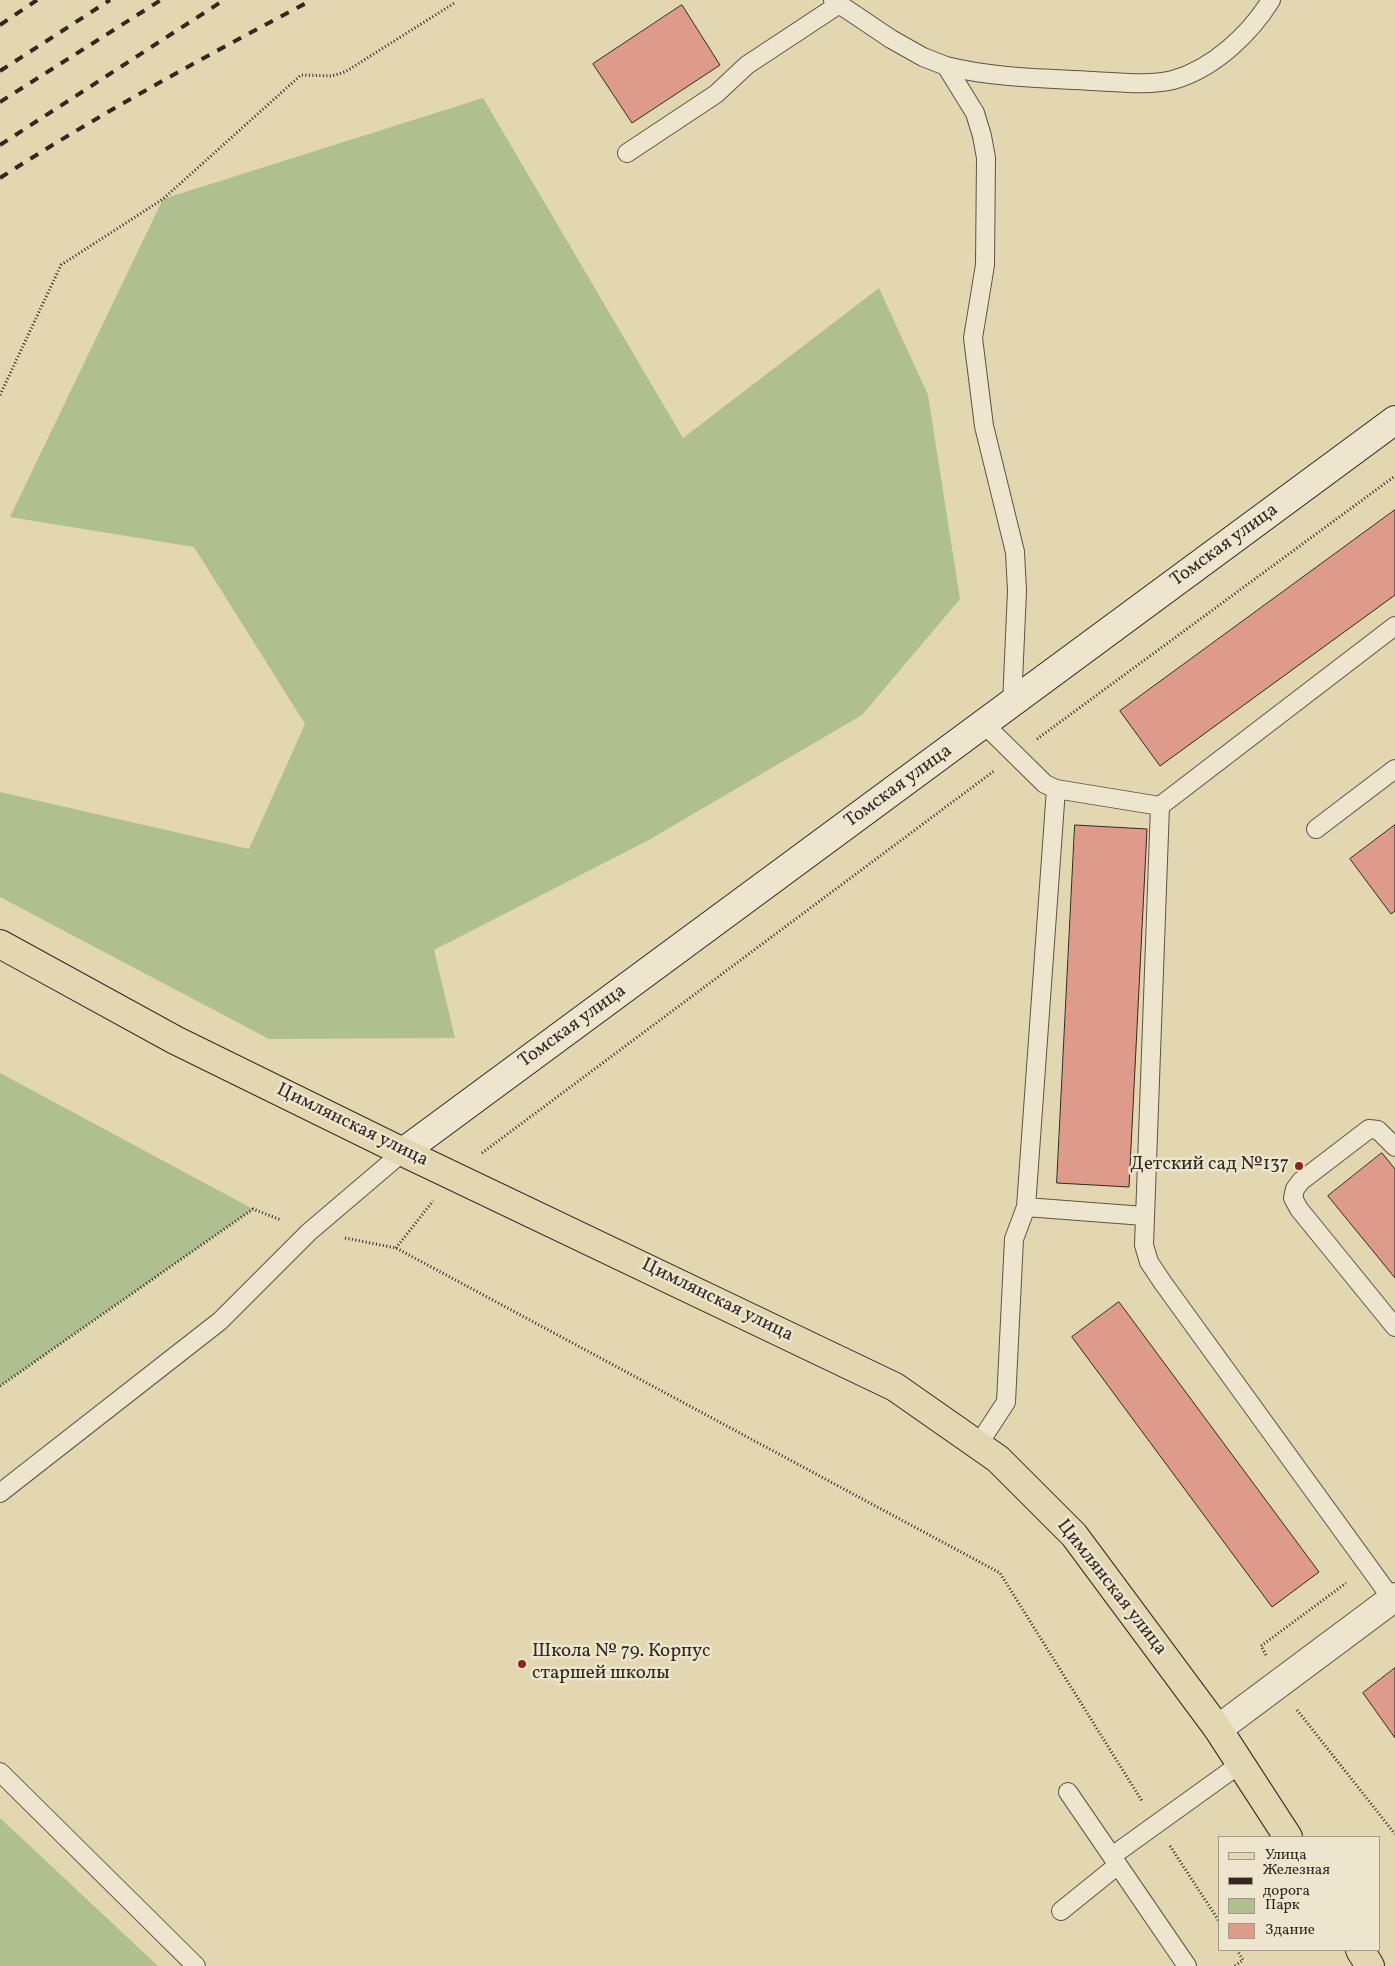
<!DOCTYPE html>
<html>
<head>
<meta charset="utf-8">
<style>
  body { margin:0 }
  #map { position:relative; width:1395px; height:1966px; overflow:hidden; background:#e3d7b2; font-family:Vollkorn,serif }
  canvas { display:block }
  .legend { position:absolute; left:1218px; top:1836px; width:162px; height:115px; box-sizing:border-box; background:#ede5cd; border:1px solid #a39988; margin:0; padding:6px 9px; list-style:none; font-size:15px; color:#332720 }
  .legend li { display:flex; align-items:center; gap:10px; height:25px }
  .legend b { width:25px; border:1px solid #a39988 }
</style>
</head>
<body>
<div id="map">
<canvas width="1395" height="1966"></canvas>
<ul class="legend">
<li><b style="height:6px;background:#e3d7b2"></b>Улица</li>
<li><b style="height:6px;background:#332720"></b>Железная дорога</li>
<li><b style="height:14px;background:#afbf90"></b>Парк</li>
<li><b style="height:14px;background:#de9b8b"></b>Здание</li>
</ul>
</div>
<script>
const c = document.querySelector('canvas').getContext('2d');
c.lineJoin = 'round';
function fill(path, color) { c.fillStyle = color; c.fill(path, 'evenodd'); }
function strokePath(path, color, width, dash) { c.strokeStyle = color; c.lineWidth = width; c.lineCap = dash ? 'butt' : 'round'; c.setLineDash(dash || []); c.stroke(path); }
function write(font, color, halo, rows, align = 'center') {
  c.font = font + ' Vollkorn,serif'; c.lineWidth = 5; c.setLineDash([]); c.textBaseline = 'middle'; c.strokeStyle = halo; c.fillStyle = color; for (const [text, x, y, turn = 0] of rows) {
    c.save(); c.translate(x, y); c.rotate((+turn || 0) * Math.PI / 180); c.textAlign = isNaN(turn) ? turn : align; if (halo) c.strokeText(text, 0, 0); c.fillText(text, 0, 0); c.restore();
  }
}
fill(new Path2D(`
  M483,98L683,438L879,288L928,395L960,599L862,715L647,841L434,950L455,1038L269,1039L0,897V792L249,849L305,724L194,547L10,517L163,199Z
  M0,1073L253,1209L0,1386Z
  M0,1818L158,1966H0Z`), '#afbf90');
const building = new Path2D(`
  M682,5L720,65L632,123L593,64Z
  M1395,510V595L1160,766L1120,711Z
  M1075,825L1147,829L1129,1187L1057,1183Z
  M1395,825V911L1391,914L1350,859Z
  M1382,1153L1395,1169V1278L1328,1196Z
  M1119,1302L1319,1572L1272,1607L1072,1337Z
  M1395,1668V1738L1363,1693Z`);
fill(building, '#de9b8b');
strokePath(building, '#332720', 1);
const lane = new Path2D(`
  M833,0L891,39L923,57L946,66L975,113L982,136L986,158L985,265L973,338L984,426L1015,552L1017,591L1012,704
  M946,66C994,78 1043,78 1093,81C1119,82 1147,86 1173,80C1213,69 1250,34 1271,0
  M627,153L716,94L747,65L838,5
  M984,724L1045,784L1056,789L1160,806L1395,626
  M1056,789L1026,1207L1144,1216
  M1160,806L1144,1245L1149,1262L1163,1283L1392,1599
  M1316,829L1395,769
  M1395,1147L1378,1130L1369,1129L1301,1181L1295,1189L1293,1198L1299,1209L1395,1327
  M978,1445L1006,1402L1014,1239L1026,1207
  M0,1493L220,1321L309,1232L403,1152
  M0,1772L196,1966
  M1068,1792L1187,1966
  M1112,1856L1240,1764
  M1061,1911L1118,1865`);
const street = new Path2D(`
  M1218,1729L1395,1597`);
const secondary = new Path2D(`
  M403,1152L1395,420`);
const primary = new Path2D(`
  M0,944L175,1040L403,1152L895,1387L998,1459L1074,1535L1218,1729L1288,1837
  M1360,1950L1370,1966`);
strokePath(lane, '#5f5344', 20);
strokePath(street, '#5f5344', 30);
strokePath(secondary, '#332720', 30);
strokePath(primary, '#332720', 30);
strokePath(new Path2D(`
  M0,395L61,265L163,199L301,75L332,76L345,72L456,2
  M1037,739L1395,476
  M482,1153L994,771
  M345,1238L396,1248L1000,1573L1142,1801
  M396,1248L433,1201
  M0,1386L253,1209L281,1220
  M1266,1655L1261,1646L1346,1583
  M1297,1710L1395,1834
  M1170,1846L1219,1921
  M1235,1966L1243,1960L1237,1950`), '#332720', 3, [1, 2.5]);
strokePath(lane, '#ede5cd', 18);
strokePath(street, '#ede5cd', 28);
strokePath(secondary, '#ede5cd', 28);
strokePath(primary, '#e3d7b2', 28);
strokePath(new Path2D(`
  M0,25L37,0
  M0,71L110,0
  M0,102L161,0
  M0,145L224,0
  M0,178C101,113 206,56 312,0`), '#332720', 4, [9, 9]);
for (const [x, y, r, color] of [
  [1299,1166,5,"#8f2418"],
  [522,1664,5,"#8f2418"]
]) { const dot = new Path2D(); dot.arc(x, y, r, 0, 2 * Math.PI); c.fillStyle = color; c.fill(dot); strokePath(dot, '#ede5cd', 2); }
write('19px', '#332720', '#ede5cd', [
  ["Томская улица",1225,546,-36],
  ["Томская улица",899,787,-36],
  ["Томская улица",573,1027,-36],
  ["Цимлянская улица",352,1126,26],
  ["Цимлянская улица",717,1301,26],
  ["Цимлянская улица",1111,1588,52]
]);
write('19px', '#332720', '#ede5cd', [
  ["Детский сад №137",1289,1166],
  ["Школа № 79. Корпус",532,1653,"left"],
  ["старшей школы",532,1675,"left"]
], 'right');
</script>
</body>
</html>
